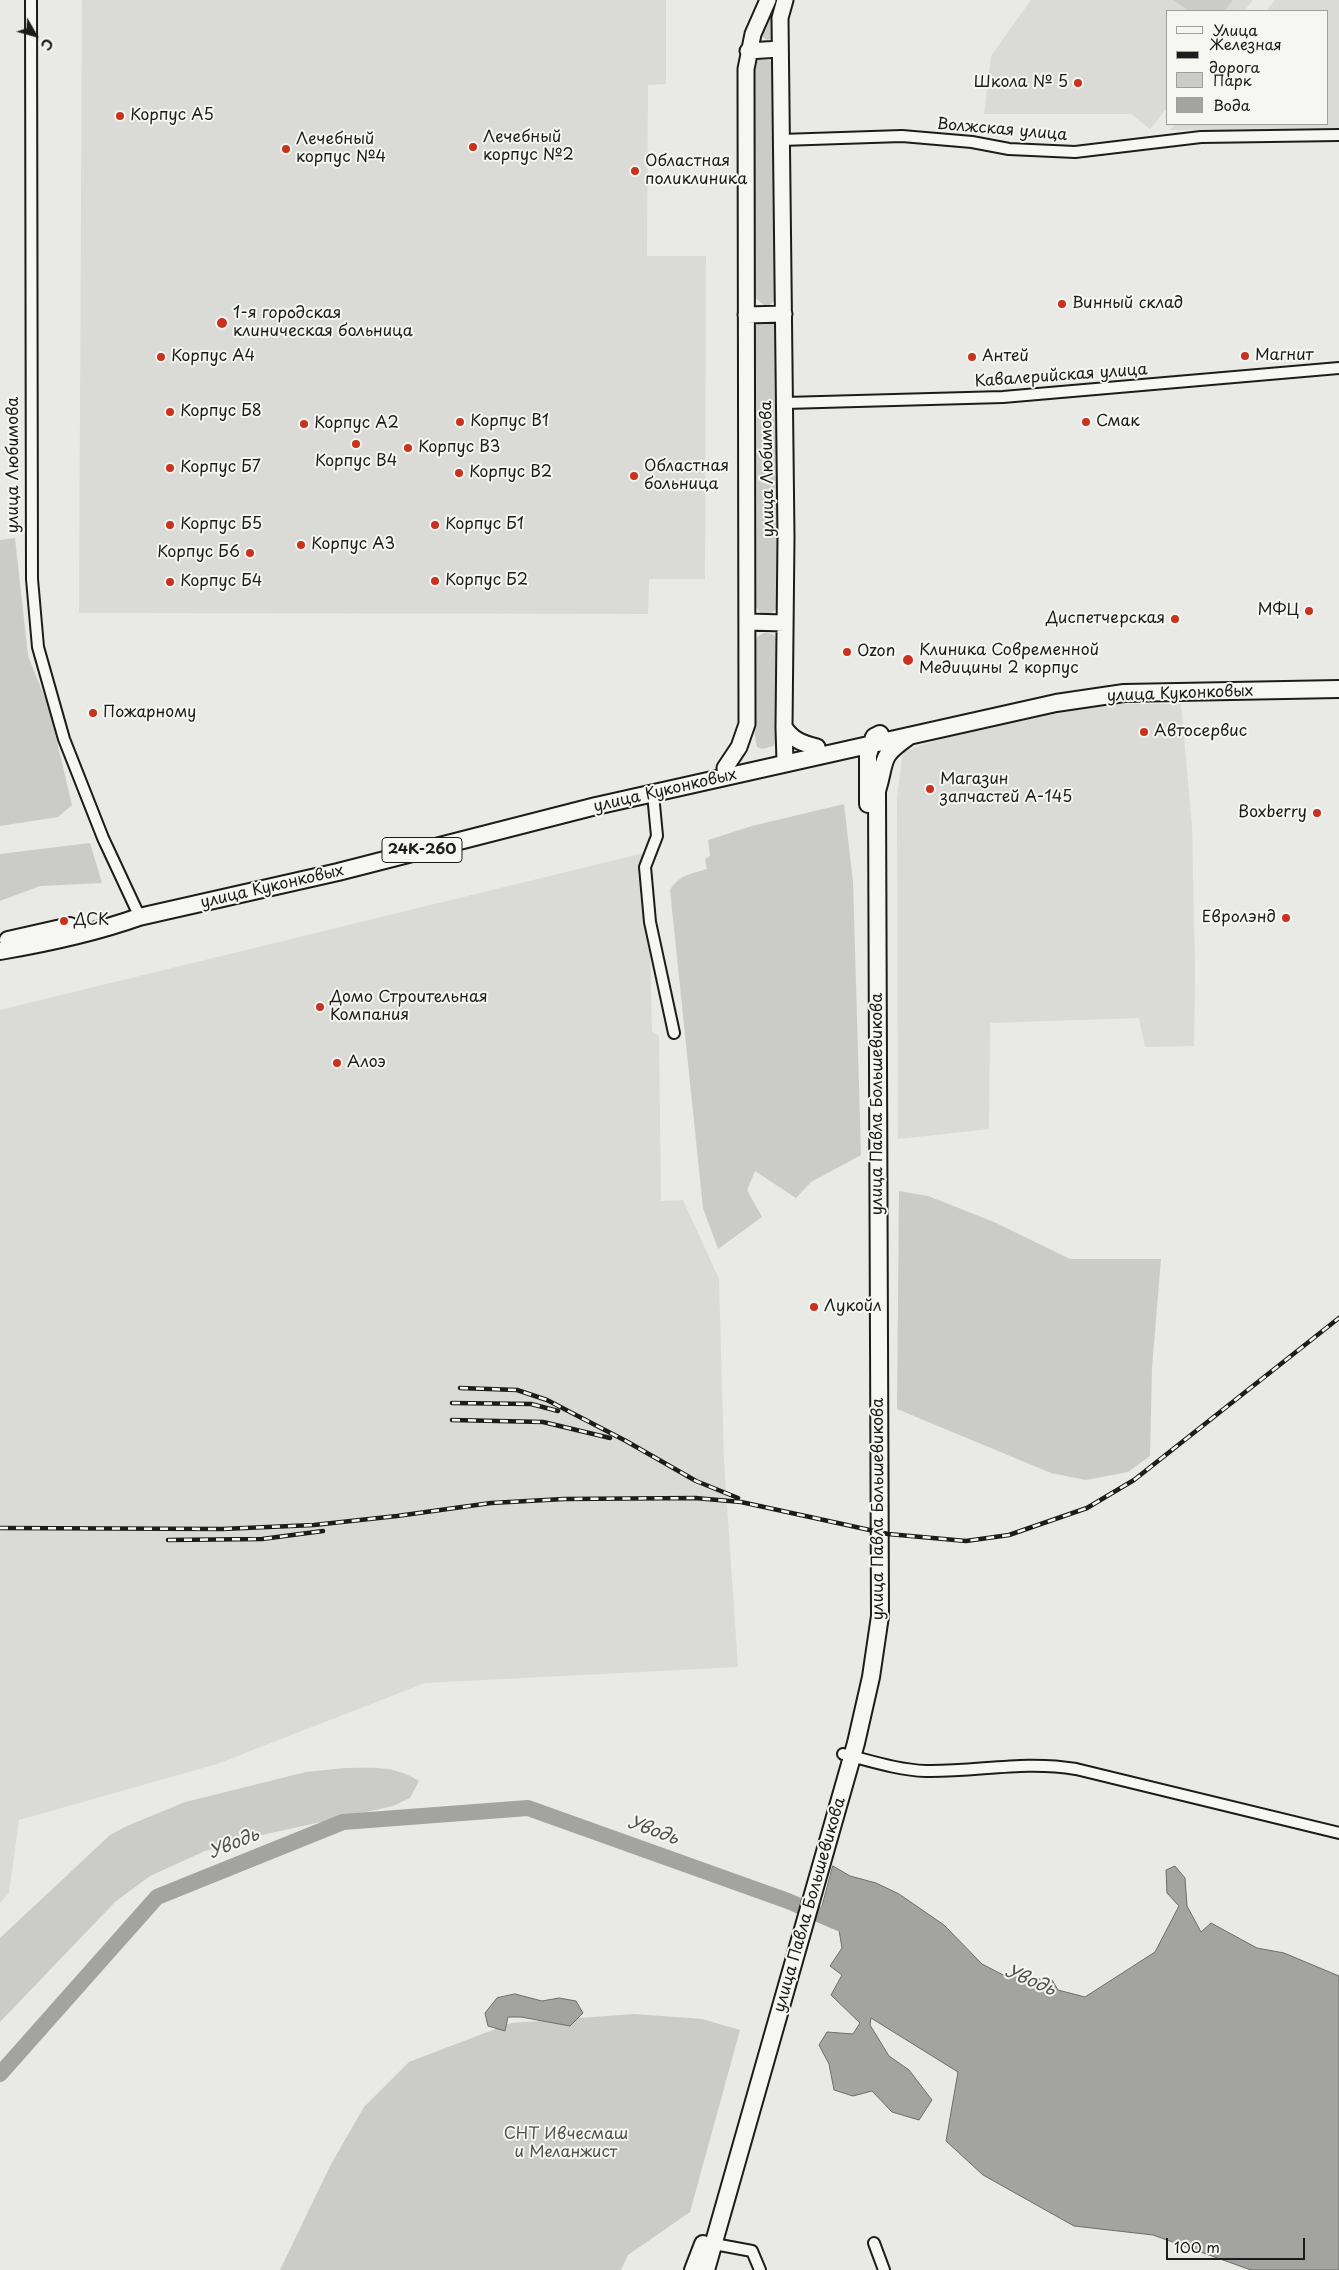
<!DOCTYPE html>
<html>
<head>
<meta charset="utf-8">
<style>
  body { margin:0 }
  #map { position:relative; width:1339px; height:2270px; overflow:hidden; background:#e9e9e5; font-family:"Playpen Sans",sans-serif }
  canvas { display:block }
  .legend { position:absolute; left:1166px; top:10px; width:162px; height:115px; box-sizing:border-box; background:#f6f6f2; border:1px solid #9f9f9c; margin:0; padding:6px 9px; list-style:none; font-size:15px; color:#1c1c1c }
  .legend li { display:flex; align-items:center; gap:10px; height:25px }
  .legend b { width:25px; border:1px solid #9f9f9c }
  .north { position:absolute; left:10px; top:10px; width:50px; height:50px; -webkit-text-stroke:4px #f6f6f2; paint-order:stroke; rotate:128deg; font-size:14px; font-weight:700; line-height:20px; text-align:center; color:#1c1c1c }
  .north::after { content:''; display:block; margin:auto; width:18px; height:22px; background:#1c1c1c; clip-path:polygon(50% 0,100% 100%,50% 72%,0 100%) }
  .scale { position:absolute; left:1166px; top:2238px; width:139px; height:22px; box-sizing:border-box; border:2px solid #1c1c1c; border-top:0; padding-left:6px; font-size:15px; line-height:18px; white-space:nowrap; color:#1c1c1c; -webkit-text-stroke:4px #f6f6f2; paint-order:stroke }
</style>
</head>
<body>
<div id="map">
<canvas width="1339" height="2270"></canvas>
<ul class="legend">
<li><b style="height:6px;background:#f6f6f2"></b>Улица</li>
<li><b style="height:6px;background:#1c1c1c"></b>Железная дорога</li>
<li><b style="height:14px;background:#cbcbc7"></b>Парк</li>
<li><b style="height:14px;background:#a3a3a1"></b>Вода</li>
</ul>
<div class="north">С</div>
<div class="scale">100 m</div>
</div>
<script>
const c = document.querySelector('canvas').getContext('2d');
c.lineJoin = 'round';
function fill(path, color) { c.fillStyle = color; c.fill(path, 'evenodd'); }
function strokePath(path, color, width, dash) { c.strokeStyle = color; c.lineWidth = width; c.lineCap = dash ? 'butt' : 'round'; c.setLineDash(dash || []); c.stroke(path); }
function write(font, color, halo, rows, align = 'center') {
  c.font = font + ' "Playpen Sans",sans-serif'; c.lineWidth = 4; c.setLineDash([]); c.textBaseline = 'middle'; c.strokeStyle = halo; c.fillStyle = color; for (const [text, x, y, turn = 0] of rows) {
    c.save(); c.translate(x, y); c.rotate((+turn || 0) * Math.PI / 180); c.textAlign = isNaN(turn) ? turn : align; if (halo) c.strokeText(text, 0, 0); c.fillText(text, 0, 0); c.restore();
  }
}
fill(new Path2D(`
  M82,0H666V84L648,85L647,256H706L705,579H649L648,614L79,613Z
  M1031,0H1253L1244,11H1168V107L1150,129L1131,114H984L991,56Z
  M1275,0H1339V130H1170L1175,124H1328V11H1266Z
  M1103,704H1181L1192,826L1195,969L1194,1046L1145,1047L1139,1018L990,1023L989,1129L898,1139L897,798L903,751L980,727Z
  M648,852L652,1032L659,1036L661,1201L683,1200L719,1279L724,1461L738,1667L425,1683L217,1764L19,1820L9,1893L0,1903V1010Z`), '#dadad6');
fill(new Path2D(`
  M774,0H779L774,37L768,40L762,37L761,33Z
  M1173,0H1233L1224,11H1189Z
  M758,60H768L774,63L777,297L770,305H764L754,297L753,66Z
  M769,318L774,323L777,329V608L769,616H763L756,607L755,327L759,321Z
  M15,538L28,656L49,708L72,805L58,817L0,826V540Z
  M766,632L774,635L777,641V733L774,746L762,749L757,747L754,731L755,642L758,636Z
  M844,804L853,882L861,1155L811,1182L796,1198L755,1171L747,1190L762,1217L718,1249L703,1208L670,890C679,875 691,874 707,869L705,859L710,856L708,840L752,826Z
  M90,843L102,883L40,886L0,901V854Z
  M899,1191L928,1196L994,1222L1070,1259H1161L1152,1368L1150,1456L1128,1472L1086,1480L1051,1473L897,1409Z
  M345,1768C373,1768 394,1765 419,1781L410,1798L393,1806L262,1835L205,1851L150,1876L115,1902L0,2022V1938L110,1835L127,1826L185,1802L306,1772Z
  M634,2014L702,2019L740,2030L690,2212L628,2255L621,2270H280L331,2164L364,2107L409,2062L511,2023Z`), '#cbcbc7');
const water = new Path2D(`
  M833,1866L850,1876L876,1883L899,1894L944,1925L982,1964L1005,1976L1052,1980L1058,1990L1085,1997L1155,1952L1179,1906L1167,1893L1166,1870L1175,1866L1185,1878L1187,1906L1201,1932L1211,1923L1257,1948L1284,1953L1339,1976V2270H1251L1153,2235L1074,2226L983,2175L946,2141L958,2072L871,2018L870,2025L889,2056L909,2070L932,2100L919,2120L892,2112L872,2091L853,2096L834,2090L829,2064L819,2045L827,2032L853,2034L860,2023L831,1995L842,1975L830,1966L842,1948L839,1930L819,1919Z
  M515,1994L542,2001L559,1998L576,2001L583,2013L570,2026L521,2017H508L505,2031L488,2026L485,2013L497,1998Z`);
fill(water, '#a3a3a1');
strokePath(water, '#6d6d6c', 1);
strokePath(new Path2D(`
  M0,2074L157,1897L343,1822L528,1808L788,1901L839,1923`), '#a3a3a1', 16);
const street = new Path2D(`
  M31,0L32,579L38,647L64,739L103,838L137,911
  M781,140L902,136L972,142L1009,149L1075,152L1201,137L1339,135
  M785,403L1003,397L1339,368
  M653,794L657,836L645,867L650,922L674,1033
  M843,1754C871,1761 898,1770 926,1771C978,1772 1023,1760 1076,1769L1339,1833
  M709,2243L752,2251L760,2270
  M874,2243L884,2270`);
const secondary = new Path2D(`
  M748,51L780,49
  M746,315L784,314
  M747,622L785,623
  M784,727C793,740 801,743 817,747
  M785,763L784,727L786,537L780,18L785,0
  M725,768L739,747L747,724L746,69L753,34L768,0`);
const primary = new Path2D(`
  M868,804V755L874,737L880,734
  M8,940L70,926
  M0,951C47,943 94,933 139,917L338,872L596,806L1056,703L1124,693L1339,689
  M693,2270L703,2244
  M706,2270L856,1743L871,1677L880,1616L877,791C887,759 878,758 908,737`);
strokePath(street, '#1c1c1c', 14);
strokePath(secondary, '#1c1c1c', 19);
strokePath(primary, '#1c1c1c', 20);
strokePath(street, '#f6f6f2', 10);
strokePath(secondary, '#f6f6f2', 15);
strokePath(primary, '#f6f6f2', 16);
const rail = new Path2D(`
  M460,1388L517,1390L547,1400L626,1441L696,1481L738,1498
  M452,1403L531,1404L558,1411
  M452,1420L543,1422L610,1438
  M0,1528L222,1529L314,1525L397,1516L491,1503L564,1499L695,1498L741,1502L888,1534L966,1541L1009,1535L1087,1508L1134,1480L1339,1318
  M168,1540L262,1539L323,1531`);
strokePath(rail, '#1c1c1c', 4.5);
strokePath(rail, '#f6f6f2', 2.5, [8]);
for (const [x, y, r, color] of [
  [1078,83,5,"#c8321e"],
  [120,116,5,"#c8321e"],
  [473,147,5,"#c8321e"],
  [286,149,5,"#c8321e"],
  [635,171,5,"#c8321e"],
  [1062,304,5,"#c8321e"],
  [222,323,6,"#c8321e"],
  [1245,356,5,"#c8321e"],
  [161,357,5,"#c8321e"],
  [972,357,5,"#c8321e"],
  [170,412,5,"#c8321e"],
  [460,422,5,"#c8321e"],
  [1086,422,5,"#c8321e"],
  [304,424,5,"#c8321e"],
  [356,444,5,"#c8321e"],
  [408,448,5,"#c8321e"],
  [170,468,5,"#c8321e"],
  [459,473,5,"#c8321e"],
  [634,476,5,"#c8321e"],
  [170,525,5,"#c8321e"],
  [435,525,5,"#c8321e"],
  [301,545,5,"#c8321e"],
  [250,553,5,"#c8321e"],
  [435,581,5,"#c8321e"],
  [170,582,5,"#c8321e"],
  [1309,611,5,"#c8321e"],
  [1175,619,5,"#c8321e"],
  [847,652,5,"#c8321e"],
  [908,660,6,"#c8321e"],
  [93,713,5,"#c8321e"],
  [1144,732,5,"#c8321e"],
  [930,789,5,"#c8321e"],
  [1317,813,5,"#c8321e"],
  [1286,918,5,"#c8321e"],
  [64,921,5,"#c8321e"],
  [320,1007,5,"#c8321e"],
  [337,1063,5,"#c8321e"],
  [814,1307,5,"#c8321e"]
]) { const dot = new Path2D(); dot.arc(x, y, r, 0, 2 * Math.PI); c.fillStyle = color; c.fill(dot); strokePath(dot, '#f6f6f2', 2); }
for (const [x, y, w] of [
  [422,850,80]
]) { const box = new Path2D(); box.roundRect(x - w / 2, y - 12.5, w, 25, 4); c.fillStyle = '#f6f6f2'; c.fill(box); strokePath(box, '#1c1c1c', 1); }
write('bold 15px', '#1c1c1c', null, [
  ["24К-260",422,850]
]);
write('16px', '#1c1c1c', '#f6f6f2', [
  ["Школа № 5",1068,83,"right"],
  ["Корпус А5",130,116],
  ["Лечебный",483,138],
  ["корпус №2",483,156],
  ["Лечебный",296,140],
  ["корпус №4",296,158],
  ["Областная",645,162],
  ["поликлиника",645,180],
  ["Винный склад",1072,304],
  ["1-я городская",233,314],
  ["клиническая больница",233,332],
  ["Магнит",1255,356],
  ["Корпус А4",171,357],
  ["Антей",982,357],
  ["Корпус Б8",180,412],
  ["Корпус В1",470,422],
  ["Смак",1096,422],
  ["Корпус А2",314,424],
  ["Корпус В3",418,448],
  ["Корпус В4",356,462,"center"],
  ["Областная",644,467],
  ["больница",644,485],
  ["Корпус Б7",180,468],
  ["Корпус В2",469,473],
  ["Корпус Б5",180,525],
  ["Корпус Б1",445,525],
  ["Корпус А3",311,545],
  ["Корпус Б6",240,553,"right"],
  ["Корпус Б2",445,581],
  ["Корпус Б4",180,582],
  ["МФЦ",1299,611,"right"],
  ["Диспетчерская",1165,619,"right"],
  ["Клиника Современной",919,651],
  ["Медицины 2 корпус",919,669],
  ["Ozon",857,652],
  ["Пожарному",103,713],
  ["Автосервис",1154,732],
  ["Магазин",940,780],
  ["запчастей А-145",940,798],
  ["Boxberry",1307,813,"right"],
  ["Евролэнд",1276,918,"right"],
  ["ДСК",74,921],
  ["Домо Строительная",330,998],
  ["Компания",330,1016],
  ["Алоэ",347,1063],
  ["Лукойл",824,1307]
], 'left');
write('16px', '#1c1c1c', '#f6f6f2', [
  ["Волжская улица",1002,130,5],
  ["Кавалерийская улица",1061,376,-4],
  ["улица Любимова",14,465,-90],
  ["улица Любимова",768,469,-91],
  ["улица Куконковых",1180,694,-2],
  ["улица Куконковых",665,791,-13],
  ["улица Куконковых",272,887,-13],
  ["улица Павла Большевикова",878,1104,-90],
  ["улица Павла Большевикова",879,1509,-90],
  ["улица Павла Большевикова",810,1905,-74]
]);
write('16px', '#51514f', '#f6f6f2', [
  ["СНТ Ивчесмаш",566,2135],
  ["и Меланжист",566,2153]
]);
write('italic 18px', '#525251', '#f6f6f2', [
  ["Уводь",653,1831,20],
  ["Уводь",234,1844,-22],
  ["Уводь",1030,1981,23]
]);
</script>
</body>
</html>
